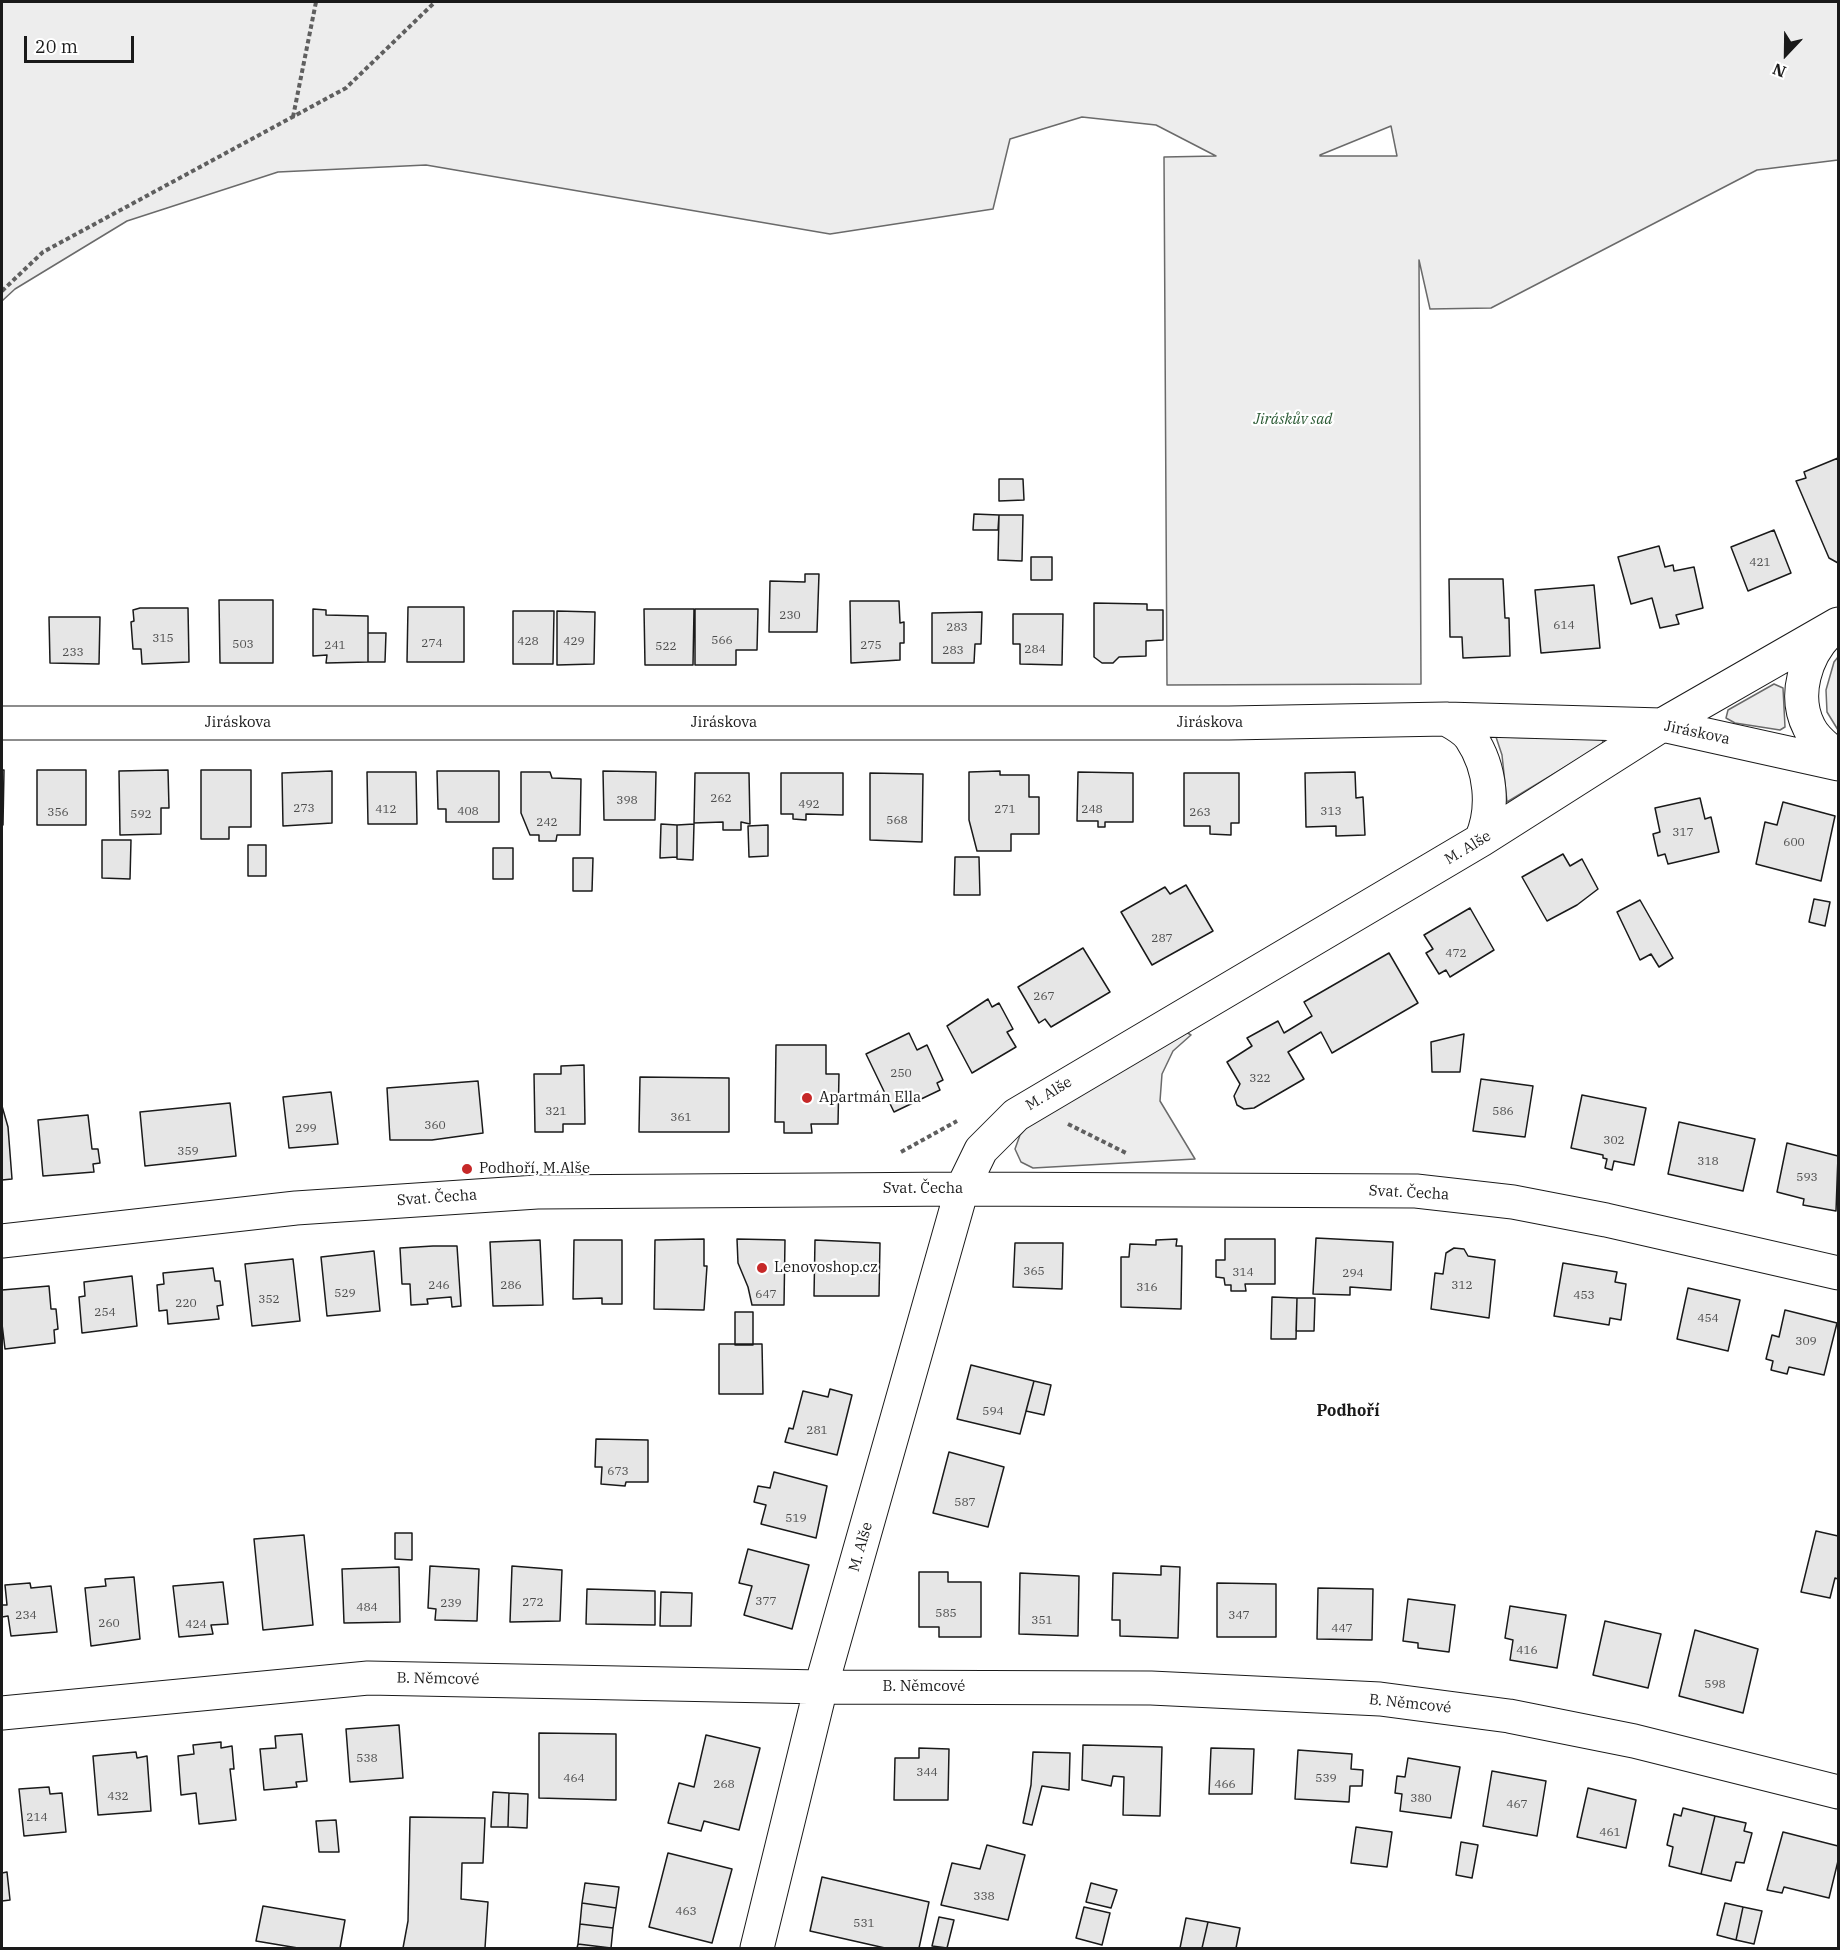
<!DOCTYPE html>
<html>
<head>
<meta charset="utf-8">
<style>
  body { margin:0 }
  #map { position:relative; width:1840px; height:1950px; overflow:hidden; background:#fff; font-family:"IBM Plex Serif",serif }
  canvas { display:block }
  .frame { position:absolute; inset:0; border:3px solid #1a1a1a; pointer-events:none }
  .north { position:absolute; left:1756px; top:24px; width:60px; height:60px; -webkit-text-stroke:4px #fff; paint-order:stroke; rotate:202deg; font-size:16px; font-weight:700; line-height:24px; text-align:center; color:#1a1a1a }
  .north::after { content:''; display:block; margin:auto; width:21px; height:27px; background:#1a1a1a; clip-path:polygon(50% 0,100% 100%,50% 72%,0 100%) }
  .scale { position:absolute; left:24px; top:36px; width:110px; height:27px; box-sizing:border-box; border:3px solid #1a1a1a; border-top:0; padding-left:8px; font-size:18px; line-height:21px; white-space:nowrap; color:#1a1a1a; -webkit-text-stroke:4px #fff; paint-order:stroke }
</style>
</head>
<body>
<div id="map">
<canvas width="1840" height="1950"></canvas>
<div class="frame"></div>
<div class="north">N</div>
<div class="scale">20 m</div>
</div>
<script>
const c = document.querySelector('canvas').getContext('2d');
c.lineJoin = 'round';
function fill(path, color) { c.fillStyle = color; c.fill(path, 'evenodd'); }
function strokePath(path, color, width, dash) { c.strokeStyle = color; c.lineWidth = width; c.lineCap = dash ? 'butt' : 'round'; c.setLineDash(dash || []); c.stroke(path); }
function write(font, color, halo, rows, align = 'center') {
  c.font = font + ' "IBM Plex Serif",serif'; c.lineWidth = 4.5; c.setLineDash([]); c.textBaseline = 'middle'; c.strokeStyle = halo; c.fillStyle = color; for (const [text, x, y, turn = 0] of rows) {
    c.save(); c.translate(x, y); c.rotate((+turn || 0) * Math.PI / 180); c.textAlign = isNaN(turn) ? turn : align; if (halo) c.strokeText(text, 0, 0); c.fillText(text, 0, 0); c.restore();
  }
}
const built = new Path2D(`
  M2,2H1838V160L1757,170L1491,308L1430,309L1419,260L1421,684L1167,685L1164,157L1216,156L1156,125L1082,117L1010,139L993,209L830,234L426,165L278,172L127,221L15,289L2,301ZM1391,126L1397,156H1320V155Z
  M1838,657V730L1827,712L1826,690L1834,662Z
  M1774,684L1783,688L1785,727L1780,730L1735,723L1726,718L1728,710Z
  M1496,737L1601,739L1603,741L1602,745L1507,802L1502,755Z
  M1183,1030L1191,1035L1173,1051L1162,1074L1160,1101L1195,1159L1033,1168L1021,1162L1015,1149L1020,1135L1030,1124Z`);
fill(built, '#ededed');
strokePath(built, '#6a6a6a', 1.5);
const building = new Path2D(`
  M1838,458V563L1829,558L1796,481L1806,478L1804,472Z
  M999,479H1023L1024,500L999,501Z
  M974,514L999,515L998,530H973Z
  M999,515H1023L1022,561L998,560Z
  M1774,530L1791,573L1748,591L1731,547Z
  M1659,546L1665,567L1673,565L1674,571L1694,567L1703,608L1676,615L1679,624L1660,628L1652,598L1631,604L1618,557Z
  M1031,557H1052V580H1031Z
  M805,574H819L817,632H769L770,581L805,582Z
  M1449,579H1503L1505,618H1509L1510,656L1463,658L1462,637H1450Z
  M1594,585L1600,648L1541,653L1535,590Z
  M219,600H273V663H220Z
  M850,601H899L900,623L904,622V643H900V660L851,663Z
  M1094,603L1147,604V610H1163V640L1146,641V656L1119,657L1113,663H1102L1094,657Z
  M408,607H464V662H407Z
  M140,608H188L189,662L142,664L141,649H133L131,622L134,621L133,610Z
  M313,609L326,610V615L368,616V662L326,663L327,655L313,656Z
  M644,609H694L693,665H645Z
  M695,609H758L757,650H736V665H695Z
  M513,611H554L553,664H513Z
  M557,611L595,612L594,664L557,665Z
  M982,612L981,644H975L974,663H932V613Z
  M1013,614H1063L1062,665L1020,664V644H1013Z
  M49,617H100L99,664L50,663Z
  M368,633H386L385,662H368Z
  M2,770H4L3,825H2Z
  M37,770H86V825H37Z
  M168,770L169,808H161V834L120,835L119,771Z
  M201,770H251V827H229V839H201Z
  M332,771V823L283,826L282,773Z
  M437,771H499V822H446V809H438Z
  M603,771L656,772L655,820H604Z
  M1000,771V775H1029V797H1039V834H1011V851H977L969,820V772Z
  M367,772H416L417,824H368Z
  M521,772H550L552,778L581,779L580,835H557L556,841H539V835H530L521,813Z
  M1078,772L1133,773V822H1105V827H1098V821H1077Z
  M1355,772L1356,798L1363,797L1365,835L1336,836V826L1306,827L1305,773Z
  M695,773H749L750,824L741,822V830H723V822L694,823Z
  M781,773H843V815L806,814V820L793,819V814H781Z
  M870,773L923,774L922,842L870,840Z
  M1184,773H1239V823H1231V835L1210,834V826H1184Z
  M1700,798L1705,819L1711,817L1719,852L1668,864L1665,854L1658,856L1653,834L1660,832L1655,808Z
  M1783,802L1835,816L1821,881L1756,864L1765,822L1777,825Z
  M661,824L677,825V857L660,858Z
  M694,824L693,860L677,859V825Z
  M768,825V856L749,857L748,826Z
  M102,840H131L130,879L102,878Z
  M248,845H266V876H248Z
  M493,848H513V879H493Z
  M1563,854L1570,866L1582,859L1598,889L1577,905L1547,921L1522,877Z
  M955,857H979L980,895H954Z
  M573,858H593L592,891H573Z
  M1186,885L1213,931L1152,965L1121,912L1165,887L1170,894Z
  M1814,899L1830,902L1825,926L1809,922Z
  M1640,900L1673,958L1659,967L1651,954L1640,960L1617,912Z
  M1470,908L1494,950L1450,977L1446,970L1439,974L1426,953L1433,949L1424,935Z
  M1083,948L1110,992L1051,1027L1045,1019L1039,1023L1018,987Z
  M1389,953L1418,1003L1332,1053L1321,1032L1288,1052L1304,1079L1254,1108L1244,1109L1237,1105L1234,1096L1240,1084L1227,1062L1252,1046L1247,1038L1278,1021L1284,1033L1312,1016L1304,1002Z
  M988,999L992,1007L999,1003L1013,1029L1007,1032L1016,1047L972,1073L947,1026Z
  M909,1033L917,1050L927,1045L943,1080L937,1083L940,1090L894,1112L866,1054Z
  M1464,1034L1460,1072H1432L1431,1042Z
  M776,1045H826V1074H839L838,1124H811L812,1133H784V1122H775Z
  M584,1065L585,1124H563V1132H535L534,1074H561V1066Z
  M640,1077L729,1078V1132H639Z
  M1481,1079L1533,1086L1525,1137L1473,1131Z
  M478,1081L483,1133L432,1140H390L387,1088Z
  M331,1092L338,1144L289,1148L283,1097Z
  M1582,1095L1646,1108L1634,1165L1614,1161L1612,1170L1605,1168L1607,1159L1603,1158V1155L1571,1148Z
  M230,1103L236,1156L145,1166L140,1112Z
  M2,1106L8,1127L12,1179L2,1180Z
  M88,1115L92,1149H98L100,1163L93,1164L94,1172L43,1176L38,1120Z
  M1679,1122L1755,1139L1743,1191L1668,1174Z
  M1787,1143L1838,1156L1836,1211L1803,1205L1804,1199L1777,1192Z
  M1316,1238L1393,1242L1391,1290L1350,1287V1295L1313,1294Z
  M704,1239V1266H707L704,1310L654,1309L655,1240Z
  M737,1239L785,1240L784,1305H752L748,1287L738,1263Z
  M1177,1239L1176,1246H1182L1181,1309L1121,1307V1257H1129L1130,1244L1156,1245V1240Z
  M1225,1239H1275V1284H1245L1246,1291H1231V1285H1225L1224,1278L1216,1277V1260H1225Z
  M540,1240L543,1305L493,1306L490,1242Z
  M574,1240H622V1304H602V1298L573,1299Z
  M815,1240L880,1243L879,1296H814Z
  M1015,1243H1063L1062,1289L1013,1287Z
  M433,1246H457L461,1306L452,1307L451,1297L427,1299L428,1304L411,1305L410,1284H402L400,1248Z
  M1454,1248L1464,1249L1468,1256L1495,1260L1489,1318L1431,1309L1435,1273L1443,1274L1446,1253Z
  M374,1251L380,1311L327,1316L321,1257Z
  M293,1259L300,1321L252,1326L245,1264Z
  M1563,1263L1617,1272L1615,1282L1626,1284L1621,1320L1610,1318L1609,1325L1554,1316Z
  M213,1268L215,1281H220L223,1305L217,1306L219,1319L168,1324L167,1310L159,1311L157,1285L164,1284L163,1273Z
  M132,1276L137,1326L82,1333L79,1297L85,1296L84,1282Z
  M49,1286L51,1309H56L58,1329L54,1330L55,1343L5,1349L2,1324V1290Z
  M1688,1288L1740,1300L1728,1351L1677,1339Z
  M1272,1297L1297,1298L1296,1339H1271Z
  M1297,1298H1315L1314,1331H1296Z
  M1785,1310L1837,1323L1824,1375L1789,1367L1787,1374L1771,1370L1773,1361L1766,1359L1772,1335L1779,1337Z
  M735,1312H753V1345H735Z
  M719,1344H762L763,1394H719Z
  M971,1365L1034,1381L1020,1434L957,1419Z
  M1034,1381L1051,1385L1044,1415L1026,1411Z
  M830,1389L852,1395L837,1455L785,1442L789,1428L793,1429L803,1391L828,1397Z
  M596,1439L648,1440V1482H626L625,1486L601,1484L602,1467H595Z
  M949,1452L1004,1467L988,1527L933,1513Z
  M774,1472L827,1486L816,1538L761,1524L766,1505L754,1502L758,1486L770,1488Z
  M1816,1531L1838,1536V1579L1835,1578L1830,1598L1801,1592Z
  M395,1533H412V1560L395,1559Z
  M304,1535L313,1625L263,1630L254,1539Z
  M748,1549L809,1565L792,1629L744,1615L752,1586L739,1583Z
  M430,1566L479,1569L477,1621L435,1620L436,1609L428,1608Z
  M512,1566L562,1570L560,1621L510,1622Z
  M1161,1566L1180,1567L1178,1638L1120,1636V1620H1112L1113,1573L1161,1575Z
  M399,1567L400,1622L344,1623L342,1569Z
  M919,1572H948V1582H981V1637H939V1627H919Z
  M1020,1573L1079,1576L1078,1636L1019,1634Z
  M134,1577L140,1639L91,1646L85,1588L106,1586L105,1579Z
  M223,1582L228,1624L211,1625L213,1634L179,1637L173,1586Z
  M30,1583L31,1588L51,1586L57,1632L11,1636L8,1616L2,1617V1605H7L5,1585Z
  M1217,1583L1276,1584V1637H1217Z
  M1318,1588L1373,1589L1372,1640L1317,1639Z
  M587,1589L655,1591V1625L586,1624Z
  M661,1592L692,1593L691,1626H660Z
  M1408,1599L1455,1605L1449,1652L1418,1648V1643L1403,1641Z
  M1510,1606L1566,1615L1557,1668L1510,1660L1513,1640L1505,1638Z
  M1605,1621L1661,1634L1648,1688L1593,1675Z
  M1695,1630L1758,1649L1743,1713L1679,1696Z
  M399,1725L403,1778L350,1782L346,1729Z
  M539,1733L616,1734V1800L539,1798Z
  M302,1734L307,1781L296,1782L297,1787L264,1790L260,1749L276,1748L275,1736Z
  M706,1735L760,1748L739,1830L704,1821L701,1831L668,1823L679,1783L694,1787Z
  M221,1742V1748L232,1746L234,1769H230L236,1820L199,1824L196,1793L181,1795L178,1756L194,1754L193,1745Z
  M1083,1745L1162,1747L1160,1816L1123,1815L1124,1777L1113,1776L1111,1786L1082,1780Z
  M919,1748L949,1749L948,1800H894L895,1758H919Z
  M1211,1748L1254,1749L1252,1794H1209Z
  M1298,1750L1352,1754L1351,1769L1363,1770L1362,1786H1350L1349,1802L1295,1799Z
  M136,1752L137,1758L147,1756L151,1811L98,1815L93,1756Z
  M1033,1752L1070,1753L1069,1790L1042,1786L1032,1825L1023,1823L1031,1785Z
  M1408,1758L1460,1767L1451,1818L1400,1811L1402,1794L1395,1793L1397,1776L1405,1777Z
  M1492,1771L1546,1781L1537,1836L1483,1826Z
  M49,1787L50,1794L62,1793L66,1832L24,1836L19,1789Z
  M1588,1788L1636,1800L1626,1848L1577,1837Z
  M493,1792L509,1793L508,1827H491Z
  M509,1793L528,1794L527,1828L508,1827Z
  M1683,1808L1715,1816L1701,1874L1669,1866L1673,1847L1667,1845L1674,1814L1681,1816Z
  M1715,1816L1746,1823L1744,1831L1752,1833L1744,1863L1736,1862L1731,1881L1701,1874Z
  M410,1817L485,1818L483,1863H462L461,1899L488,1902L485,1948H403L408,1921Z
  M336,1820L339,1852H319L316,1821Z
  M1356,1827L1392,1832L1387,1867L1351,1863Z
  M1783,1832L1838,1846V1861L1829,1898L1784,1887L1782,1893L1767,1890Z
  M1461,1842L1478,1845L1472,1878L1456,1875Z
  M987,1845L1025,1855L1008,1920L941,1905L952,1863L980,1869Z
  M668,1853L732,1869L712,1943L649,1927Z
  M7,1872L10,1900L2,1901V1873Z
  M822,1877L929,1902L919,1948H885L810,1931Z
  M585,1883L619,1887L616,1908L582,1903Z
  M1091,1883L1117,1890L1111,1908L1086,1902Z
  M582,1903L616,1908L613,1928L580,1924Z
  M1725,1903L1743,1907L1736,1940L1717,1935Z
  M263,1906L345,1920L340,1948H298L256,1941Z
  M1084,1907L1110,1913L1102,1945L1076,1938Z
  M1743,1907L1762,1911L1754,1944L1736,1940Z
  M939,1917L954,1920L947,1948L932,1946Z
  M1186,1918L1208,1922L1202,1948H1180Z
  M1208,1922L1240,1928L1236,1948H1202Z
  M580,1924L613,1928L611,1948L578,1944Z
  M578,1944L611,1948H577Z`);
fill(building, '#e6e6e6');
strokePath(building, '#1a1a1a', 1.5);
const minor = new Path2D(`
  M1830,631C1805,655 1793,696 1809,727C1815,740 1828,749 1838,757
  M1446,719C1455,724 1466,730 1471,738C1491,768 1495,809 1481,840
  M2,723H1229L1446,719L1662,725L1838,764
  M2,1241L296,1208L537,1192L962,1189L1416,1191L1513,1202L1606,1220L1838,1273
  M2,1713L368,1678L821,1687L1151,1688L1380,1699L1509,1716L1634,1741L1838,1792
  M757,1948L821,1687L962,1189L981,1150L1016,1115L1481,840L1662,725L1838,624`);
strokePath(minor, '#1a1a1a', 35);
strokePath(new Path2D(`
  M293,117L316,2
  M2,291L43,252L346,88L435,2
  M1068,1124L1126,1153
  M901,1152L957,1121`), '#5f5f5f', 4, [4.5, 3]);
strokePath(minor, '#fff', 33);
for (const [x, y, r, color] of [
  [807,1098,6,"#c62828"],
  [467,1169,6,"#c62828"],
  [762,1268,6,"#c62828"]
]) { const dot = new Path2D(); dot.arc(x, y, r, 0, 2 * Math.PI); c.fillStyle = color; c.fill(dot); strokePath(dot, '#fff', 2); }
write('12px', '#4d4d4d', null, [
  ["421",1760,563],
  ["230",790,616],
  ["614",1564,626],
  ["283",957,628],
  ["315",163,639],
  ["566",722,641],
  ["428",528,642],
  ["429",574,642],
  ["274",432,644],
  ["503",243,645],
  ["241",335,646],
  ["275",871,646],
  ["522",666,647],
  ["284",1035,650],
  ["283",953,651],
  ["233",73,653],
  ["262",721,799],
  ["398",627,801],
  ["492",809,805],
  ["273",304,809],
  ["412",386,810],
  ["271",1005,810],
  ["248",1092,810],
  ["408",468,812],
  ["313",1331,812],
  ["356",58,813],
  ["263",1200,813],
  ["592",141,815],
  ["568",897,821],
  ["242",547,823],
  ["317",1683,833],
  ["600",1794,843],
  ["287",1162,939],
  ["472",1456,954],
  ["267",1044,997],
  ["250",901,1074],
  ["322",1260,1079],
  ["321",556,1112],
  ["586",1503,1112],
  ["361",681,1118],
  ["360",435,1126],
  ["299",306,1129],
  ["302",1614,1141],
  ["359",188,1152],
  ["318",1708,1162],
  ["593",1807,1178],
  ["365",1034,1272],
  ["314",1243,1273],
  ["294",1353,1274],
  ["246",439,1286],
  ["286",511,1286],
  ["312",1462,1286],
  ["316",1147,1288],
  ["529",345,1294],
  ["647",766,1295],
  ["453",1584,1296],
  ["352",269,1300],
  ["220",186,1304],
  ["254",105,1313],
  ["454",1708,1319],
  ["309",1806,1342],
  ["594",993,1412],
  ["281",817,1431],
  ["673",618,1472],
  ["587",965,1503],
  ["519",796,1519],
  ["377",766,1602],
  ["272",533,1603],
  ["239",451,1604],
  ["484",367,1608],
  ["585",946,1614],
  ["234",26,1616],
  ["347",1239,1616],
  ["351",1042,1621],
  ["260",109,1624],
  ["424",196,1625],
  ["447",1342,1629],
  ["416",1527,1651],
  ["598",1715,1685],
  ["538",367,1759],
  ["344",927,1773],
  ["464",574,1779],
  ["539",1326,1779],
  ["268",724,1785],
  ["466",1225,1785],
  ["432",118,1797],
  ["380",1421,1799],
  ["467",1517,1805],
  ["214",37,1818],
  ["461",1610,1833],
  ["338",984,1897],
  ["463",686,1912],
  ["531",864,1924]
]);
write('italic 15px', '#2b5a34', '#fff', [
  ["Jiráskův sad",1293,420]
]);
write('15px', '#1a1a1a', '#fff', [
  ["Jiráskova",238,723],
  ["Jiráskova",724,723],
  ["Jiráskova",1210,723],
  ["Jiráskova",1697,733,12],
  ["M. Alše",1468,848,-31],
  ["M. Alše",1049,1094,-31],
  ["Svat. Čecha",923,1189],
  ["Svat. Čecha",1409,1193,3],
  ["Svat. Čecha",437,1198,-4],
  ["M. Alše",861,1547,-74],
  ["B. Němcové",438,1679,1],
  ["B. Němcové",924,1687],
  ["B. Němcové",1410,1704,6]
]);
write('15px', '#1a1a1a', '#fff', [
  ["Apartmán Ella",819,1098],
  ["Podhoří, M.Alše",479,1169],
  ["Lenovoshop.cz",774,1268]
], 'left');
write('bold 16px', '#1a1a1a', '#fff', [
  ["Podhoří",1348,1411]
]);
</script>
</body>
</html>
